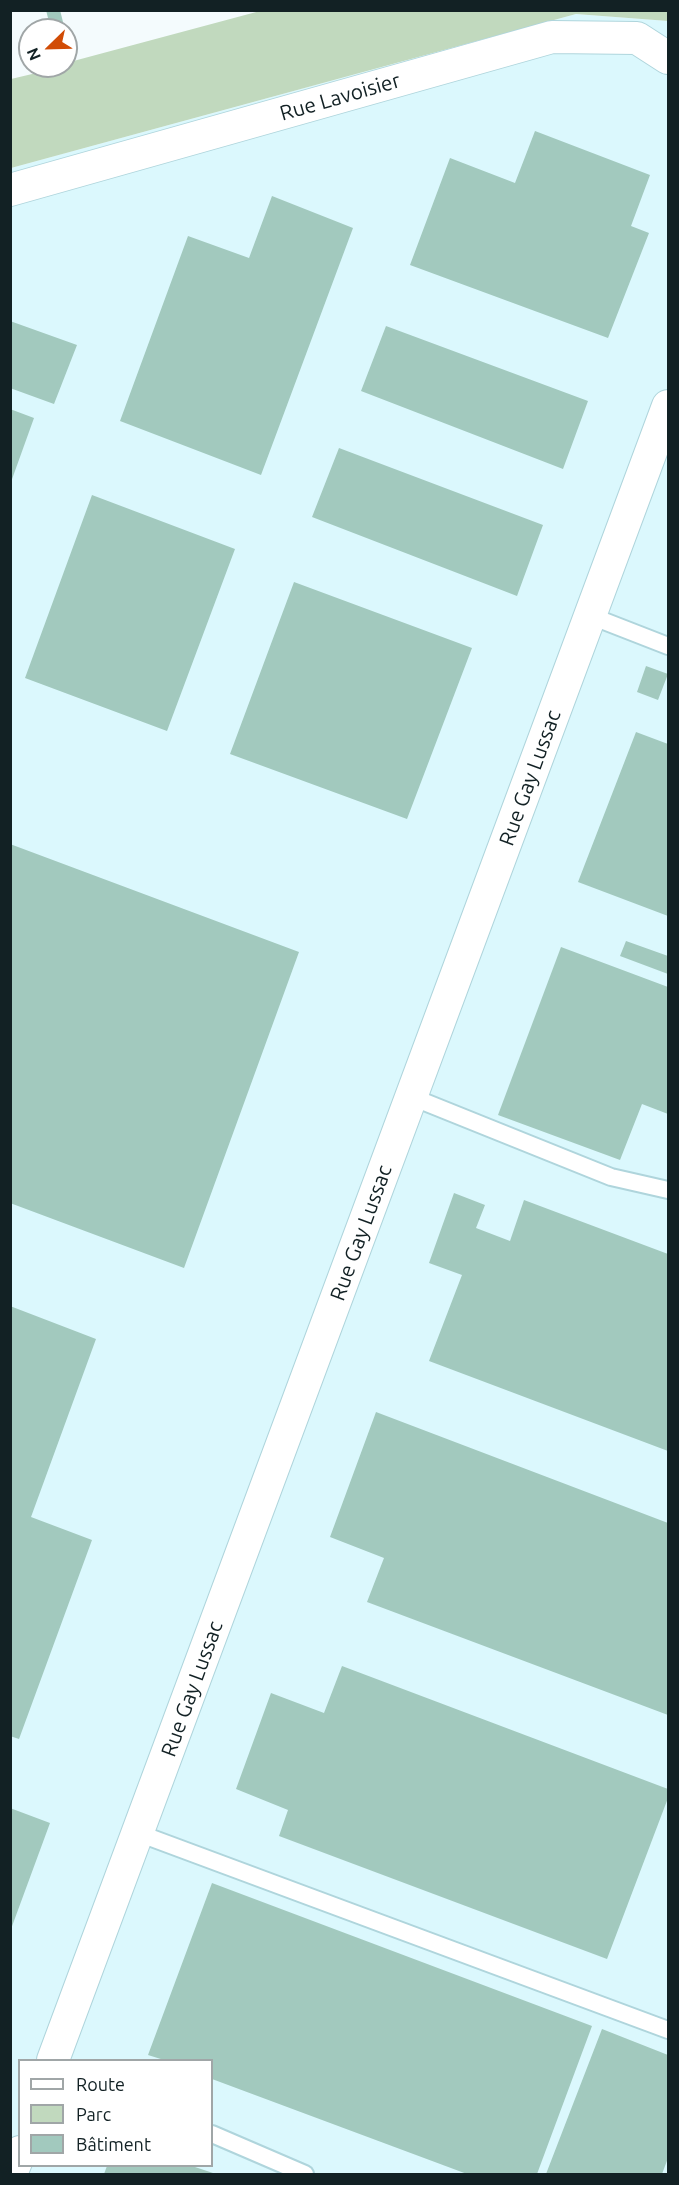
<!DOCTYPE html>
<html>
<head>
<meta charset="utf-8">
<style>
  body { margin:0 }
  #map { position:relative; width:679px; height:2185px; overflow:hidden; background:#f4fbfd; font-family:Ubuntu,sans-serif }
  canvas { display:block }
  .frame { position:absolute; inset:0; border:12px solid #122124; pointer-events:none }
  .legend { position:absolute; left:18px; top:2059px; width:195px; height:108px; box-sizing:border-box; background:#fff; border:2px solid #a0a6a7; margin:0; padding:8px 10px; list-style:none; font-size:18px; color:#122124 }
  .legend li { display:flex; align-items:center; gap:12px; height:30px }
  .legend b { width:30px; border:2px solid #a0a6a7 }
  .north { position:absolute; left:18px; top:18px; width:60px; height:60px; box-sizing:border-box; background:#fff; border:2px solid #a0a6a7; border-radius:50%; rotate:247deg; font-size:16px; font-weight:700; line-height:24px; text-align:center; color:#122124 }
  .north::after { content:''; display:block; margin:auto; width:21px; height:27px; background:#d14c06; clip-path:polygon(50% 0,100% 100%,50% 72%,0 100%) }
</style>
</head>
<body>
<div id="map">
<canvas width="679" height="2185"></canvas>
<div class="frame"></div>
<ul class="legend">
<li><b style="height:8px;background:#fff"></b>Route</li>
<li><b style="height:16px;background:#c1d9be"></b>Parc</li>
<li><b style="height:16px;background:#a2c9be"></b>Bâtiment</li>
</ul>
<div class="north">N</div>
</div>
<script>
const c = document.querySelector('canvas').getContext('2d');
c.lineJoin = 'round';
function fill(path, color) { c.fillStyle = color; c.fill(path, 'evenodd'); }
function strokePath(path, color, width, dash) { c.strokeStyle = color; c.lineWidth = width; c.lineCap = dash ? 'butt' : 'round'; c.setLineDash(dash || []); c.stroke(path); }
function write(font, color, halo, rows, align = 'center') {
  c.font = font + ' Ubuntu,sans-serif'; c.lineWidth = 4.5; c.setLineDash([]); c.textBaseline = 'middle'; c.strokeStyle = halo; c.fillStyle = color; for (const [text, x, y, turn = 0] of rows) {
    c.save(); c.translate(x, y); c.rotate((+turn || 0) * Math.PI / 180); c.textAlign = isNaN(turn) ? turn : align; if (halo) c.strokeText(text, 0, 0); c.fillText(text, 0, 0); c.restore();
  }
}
fill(new Path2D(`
  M576,14L668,21V2174H11V168ZM20,2060H212V2166H20Z`), '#dbf8fd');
fill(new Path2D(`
  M260,11H668V21L576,14L11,168V79L66,66V63Z`), '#c1d9be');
fill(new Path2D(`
  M46,10H60L65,30H51Z
  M535,131L650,175L631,226L649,233L608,338L410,265L450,158L515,183Z
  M272,196L353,228L261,475L120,421L188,236L249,258Z
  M10,321L77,345L54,404L10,388Z
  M386,326L588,401L563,469L361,391Z
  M10,409L34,418L11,482H10Z
  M339,448L543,525L517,596L312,517Z
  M92,495L235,549L167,731L25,678Z
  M294,582L472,648L407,819L230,754Z
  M646,666L668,674L658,700L637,692Z
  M636,732L668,744V916L578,882Z
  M10,844L299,952L184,1268L10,1203Z
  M626,941L668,956V974L620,956Z
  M561,947L668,987V1114L642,1104L620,1160L498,1115Z
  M454,1193L485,1205L476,1228L510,1241L524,1200L668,1254V1451L429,1361L462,1275L429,1263Z
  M10,1306L96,1339L31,1517L92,1540L19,1739L10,1736Z
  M376,1412L668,1523V1715L367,1602L384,1558L330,1537Z
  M342,1666L668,1789V1798L607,1959L279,1836L288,1810L236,1789L271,1693L324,1713Z
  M10,1808L50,1823L11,1929H10Z
  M212,1883L592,2026L537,2174H467L212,2079V2060H164L148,2055Z
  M602,2029L668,2055V2158L662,2174H546Z
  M107,2166H192L216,2174H104Z`), '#a2c9be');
const service = new Path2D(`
  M591,616L668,646
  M412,1097L611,1177L668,1190
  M138,1833L668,2030
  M212,2134L305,2174`);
const minor = new Path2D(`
  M10,190L552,37L637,38L668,58
  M53,2060L668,406
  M11,2174L20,2152`);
strokePath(service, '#afd5dc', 20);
strokePath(minor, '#afd5dc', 34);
strokePath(service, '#fff', 16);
strokePath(minor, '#fff', 32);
write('21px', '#122124', '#fff', [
  ["Rue Lavoisier",340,97,-16],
  ["Rue Gay Lussac",530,778,-70],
  ["Rue Gay Lussac",361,1233,-70],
  ["Rue Gay Lussac",192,1689,-70]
]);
</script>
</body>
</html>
